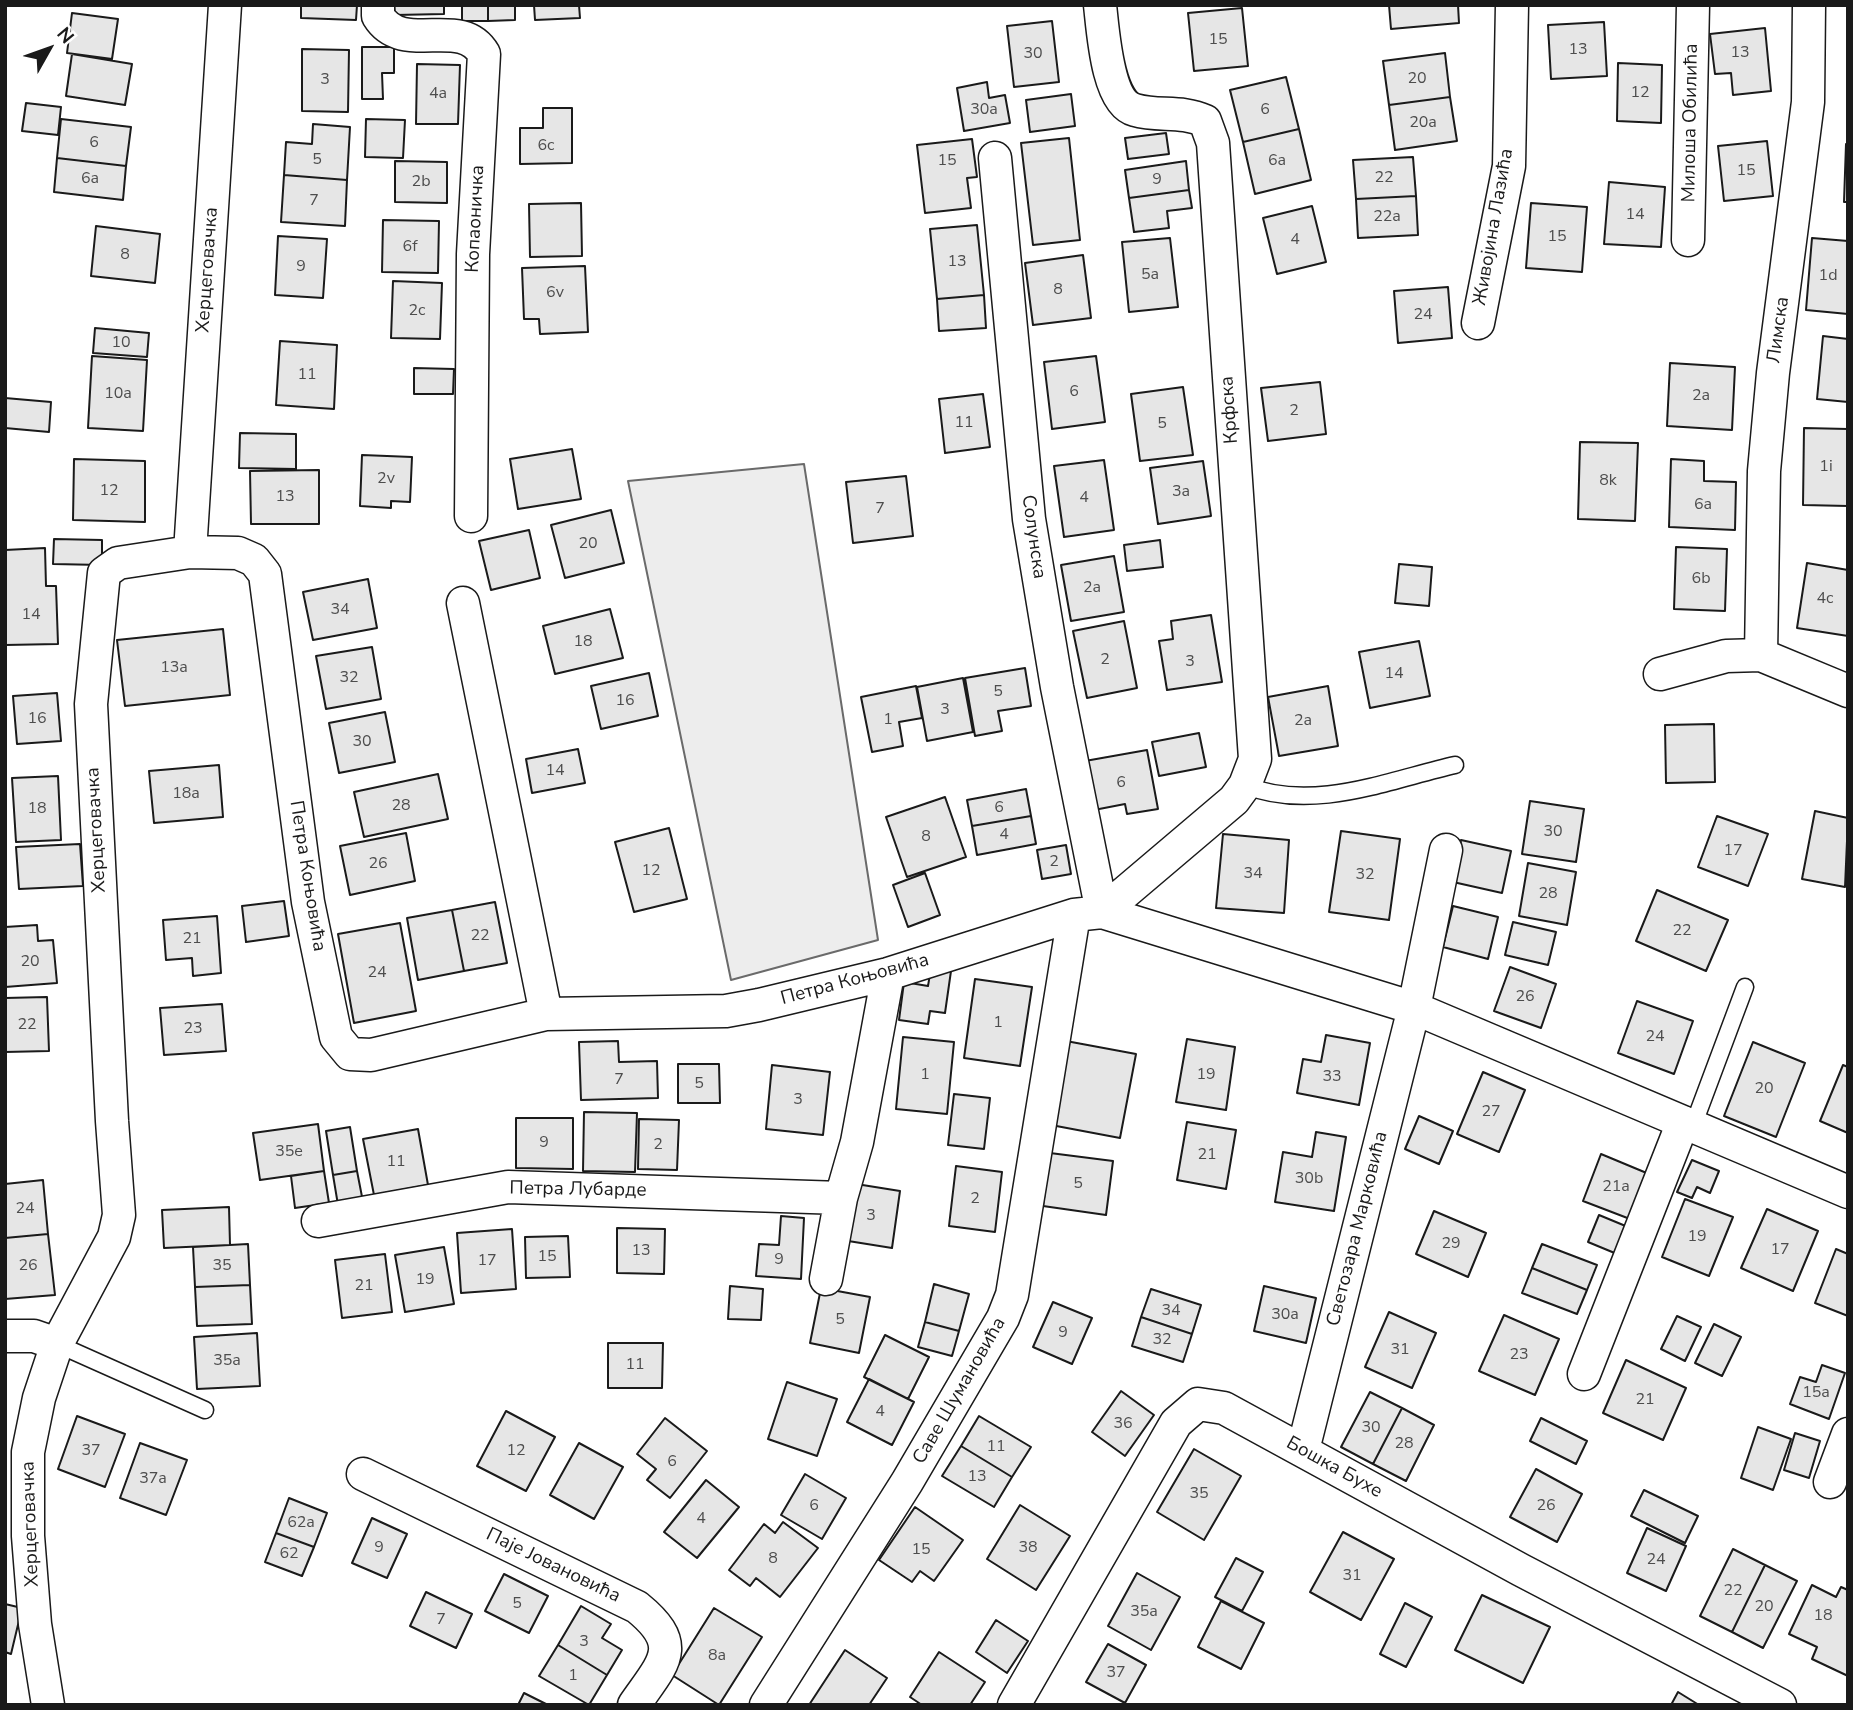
<!DOCTYPE html>
<html>
<head>
<meta charset="utf-8">
<style>
  body { margin:0 }
  #map { position:relative; width:1853px; height:1710px; overflow:hidden; background:#fff; font-family:"Nunito Sans",sans-serif }
  canvas { display:block }
  .frame { position:absolute; inset:0; border:7px solid #1a1a1a; pointer-events:none }
  .north { position:absolute; left:14px; top:14px; width:70px; height:70px; -webkit-text-stroke:5px #fff; paint-order:stroke; rotate:50deg; font-size:19px; font-weight:700; line-height:28px; text-align:center; color:#1a1a1a }
  .north::after { content:''; display:block; margin:auto; width:24px; height:32px; background:#1a1a1a; clip-path:polygon(50% 0,100% 100%,50% 72%,0 100%) }
</style>
</head>
<body>
<div id="map">
<canvas width="1853" height="1710"></canvas>
<div class="frame"></div>
<div class="north">N</div>
</div>
<script>
const c = document.querySelector('canvas').getContext('2d');
c.lineJoin = 'round';
function fill(path, color) { c.fillStyle = color; c.fill(path, 'evenodd'); }
function strokePath(path, color, width, dash) { c.strokeStyle = color; c.lineWidth = width; c.lineCap = dash ? 'butt' : 'round'; c.setLineDash(dash || []); c.stroke(path); }
function write(font, color, halo, rows, align = 'center') {
  c.font = font + ' "Nunito Sans",sans-serif'; c.lineWidth = 5; c.setLineDash([]); c.textBaseline = 'middle'; c.strokeStyle = halo; c.fillStyle = color; for (const [text, x, y, turn = 0] of rows) {
    c.save(); c.translate(x, y); c.rotate((+turn || 0) * Math.PI / 180); c.textAlign = isNaN(turn) ? turn : align; if (halo) c.strokeText(text, 0, 0); c.fillText(text, 0, 0); c.restore();
  }
}
const green = new Path2D(`
  M804,464L878,940L731,980L628,481Z`);
fill(green, '#ededed');
strokePath(green, '#6a6a6a', 2);
const building = new Path2D(`
  M301,5H357L356,20L301,18Z
  M394,5H444V14L395,15Z
  M462,5H488V21H462Z
  M488,5H515V20L488,21Z
  M534,5H579L580,18L535,20Z
  M1389,5H1458L1459,23L1391,29Z
  M1242,8L1248,66L1194,71L1188,13Z
  M72,13L118,19L112,59L67,53Z
  M1052,21L1059,82L1014,87L1007,26Z
  M1604,22L1607,76L1551,79L1548,25Z
  M1765,28L1771,91L1733,95L1731,73L1715,74L1710,34Z
  M362,47H394V73H382L383,99H362Z
  M302,49L349,50L348,112L302,111Z
  M1445,53L1450,97L1389,105L1383,61Z
  M72,54L132,64L125,105L66,96Z
  M1618,63L1662,65L1661,123L1617,121Z
  M417,64L460,65L458,124H416Z
  M1286,77L1299,129L1243,142L1230,90Z
  M987,82L989,98L1005,95L1010,123L964,131L957,88Z
  M1071,94L1075,126L1030,132L1026,100Z
  M1450,97L1457,141L1395,150L1389,105Z
  M26,103L61,107L58,135L22,131Z
  M543,108H572V163L520,164V128H543Z
  M61,119L131,127L126,166L57,158Z
  M366,119L405,120L403,158L365,157Z
  M313,124L350,127L347,180L284,175L286,142L312,144Z
  M1299,129L1311,180L1255,194L1243,142Z
  M1166,133L1169,154L1128,159L1125,138Z
  M1069,138L1080,240L1033,245L1021,143Z
  M972,139L977,177L967,178L971,208L925,213L917,145Z
  M1767,141L1773,196L1724,201L1718,146Z
  M1846,144H1848V202H1844Z
  M1413,157L1416,196L1356,199L1353,160Z
  M57,158L126,166L123,200L54,192Z
  M395,161L447,162V203L395,202Z
  M1186,161L1189,190L1129,198L1125,170Z
  M284,175L347,180L345,226L281,222Z
  M1609,182L1665,187L1661,247L1604,244Z
  M1189,190L1192,208L1167,211L1169,228L1134,232L1129,198Z
  M1416,196L1418,235L1358,238L1356,199Z
  M581,203L582,256L530,257L529,204Z
  M1531,203L1587,207L1582,272L1526,268Z
  M1312,206L1326,262L1277,274L1263,218Z
  M383,220L439,221L438,273L382,272Z
  M977,225L984,295L937,299L930,229Z
  M96,226L160,234L155,283L91,276Z
  M278,236L327,239L323,298L275,295Z
  M1170,238L1178,307L1129,312L1122,242Z
  M1812,238L1848,241V314L1806,310Z
  M1083,255L1091,318L1033,325L1025,263Z
  M585,266L588,332L540,334L539,319H524L522,268Z
  M393,281L442,283L440,339L391,338Z
  M1448,287L1452,338L1398,343L1394,291Z
  M984,295L986,328L939,331L937,299Z
  M95,328L149,333L147,357L93,353Z
  M1823,336L1848,339V402L1817,399Z
  M280,341L337,345L334,409L276,405Z
  M92,356L147,360L143,431L88,428Z
  M1096,356L1105,422L1052,429L1044,362Z
  M1670,363L1735,367L1732,430L1667,426Z
  M414,368L454,369L453,394H414Z
  M1320,382L1326,434L1268,441L1261,388Z
  M1183,387L1193,455L1140,461L1131,394Z
  M983,394L990,447L945,453L939,399Z
  M5,398L51,402L49,432L5,428Z
  M1804,428L1848,429V506L1803,505Z
  M240,433L296,434V469L239,468Z
  M1580,442L1638,443L1635,521L1578,519Z
  M572,449L581,499L518,509L510,459Z
  M362,455L412,457L410,502L391,501V508L360,506Z
  M74,459L145,461V522L73,520Z
  M1671,459L1704,461V481L1736,482L1735,530L1669,527Z
  M1104,460L1114,530L1064,537L1054,466Z
  M1203,461L1211,516L1158,524L1150,468Z
  M319,470V524H251L250,471Z
  M906,476L913,536L853,543L846,482Z
  M611,510L624,563L565,578L551,525Z
  M529,530L540,578L491,590L479,541Z
  M54,539L102,540V565L53,564Z
  M1160,540L1163,567L1127,571L1124,545Z
  M1676,547L1727,549L1725,611L1674,609Z
  M45,548L46,586H56L58,644L5,645V550Z
  M1114,556L1124,612L1071,621L1061,565Z
  M1807,563L1848,570V636L1797,628Z
  M1399,564L1432,567L1429,606L1395,603Z
  M368,579L377,628L313,640L303,592Z
  M610,609L623,658L555,674L543,626Z
  M1211,615L1222,682L1167,690L1159,641L1173,639L1171,621Z
  M1124,621L1137,688L1087,698L1073,631Z
  M223,629L230,695L125,706L117,640Z
  M1419,641L1430,696L1370,708L1359,652Z
  M372,647L381,699L326,709L316,656Z
  M1025,668L1031,706L998,711L1002,731L975,736L965,678Z
  M649,673L658,716L601,729L591,686Z
  M963,678L973,732L927,741L917,687Z
  M916,686L922,718L899,722L903,746L872,752L861,697Z
  M1328,686L1338,746L1279,756L1268,697Z
  M57,693L61,741L17,744L13,696Z
  M385,712L395,762L339,773L329,723Z
  M1714,724L1715,782L1666,783L1665,725Z
  M1199,733L1206,767L1159,776L1152,742Z
  M578,749L585,783L532,793L526,759Z
  M1147,750L1158,809L1127,814L1125,804L1094,810L1085,761Z
  M219,765L223,817L154,823L149,771Z
  M438,774L448,819L364,837L354,792Z
  M58,776L61,840L16,842L12,778Z
  M1026,789L1031,816L972,826L967,800Z
  M945,797L966,857L907,877L886,817Z
  M1530,801L1584,809L1576,862L1522,854Z
  M1815,811L1848,818L1845,887L1802,879Z
  M1031,816L1036,844L977,855L972,826Z
  M1717,816L1768,834L1748,886L1698,867Z
  M669,828L687,899L634,912L615,842Z
  M1341,831L1400,839L1389,920L1329,912Z
  M406,833L415,881L350,895L340,846Z
  M1223,834L1289,840L1284,913L1216,908Z
  M1461,840L1511,851L1502,893L1453,882Z
  M80,844L83,886L19,889L16,847Z
  M1066,845L1071,874L1042,879L1037,850Z
  M1528,863L1576,872L1567,925L1519,916Z
  M925,873L940,915L908,927L893,885Z
  M1657,890L1728,920L1706,971L1636,941Z
  M284,901L289,936L246,942L242,906Z
  M495,902L507,963L464,971L452,910Z
  M1453,906L1498,917L1488,959L1443,947Z
  M452,910L464,971L418,980L407,918Z
  M217,916L221,973L193,976L192,958L166,960L163,920Z
  M1513,922L1556,932L1548,965L1505,955Z
  M400,923L416,1011L354,1023L338,934Z
  M37,925L38,941L53,940L57,983L5,987V927Z
  M1510,967L1556,984L1541,1028L1494,1011Z
  M931,968L951,971L945,1013L930,1011L928,1024L899,1020L904,982L928,986Z
  M975,979L1032,987L1020,1066L964,1058Z
  M47,997L49,1051L5,1052V998Z
  M1637,1001L1693,1021L1674,1074L1618,1053Z
  M222,1004L226,1051L164,1055L160,1008Z
  M1326,1035L1370,1043L1359,1105L1297,1093L1303,1059L1321,1062Z
  M903,1037L954,1042L947,1114L896,1109Z
  M1187,1039L1235,1047L1226,1110L1176,1102Z
  M618,1041L619,1062L657,1061L658,1098L581,1100L579,1042Z
  M1066,1041L1136,1054L1120,1138L1051,1125Z
  M1753,1042L1805,1063L1776,1137L1724,1116Z
  M678,1064H719L720,1103H678Z
  M772,1065L830,1072L823,1135L766,1129Z
  M1843,1065L1848,1067V1133L1820,1121Z
  M1483,1072L1525,1090L1499,1152L1457,1134Z
  M954,1094L990,1098L984,1149L948,1145Z
  M584,1112L637,1113L635,1172L583,1171Z
  M1419,1116L1453,1131L1439,1164L1405,1149Z
  M516,1118H573V1169L516,1168Z
  M639,1119L679,1120L677,1170L638,1169Z
  M1187,1122L1236,1130L1226,1189L1177,1180Z
  M318,1124L324,1171L260,1180L253,1133Z
  M350,1127L357,1171L333,1175L326,1131Z
  M418,1129L428,1185L374,1195L363,1139Z
  M1316,1132L1346,1137L1334,1211L1275,1202L1283,1152L1312,1157Z
  M1050,1153L1113,1161L1106,1215L1043,1206Z
  M1601,1154L1649,1174L1630,1219L1583,1201Z
  M1692,1160L1719,1171L1710,1193L1697,1187L1692,1198L1677,1192Z
  M956,1166L1002,1172L995,1232L949,1226Z
  M324,1171L329,1203L295,1208L291,1176Z
  M357,1171L364,1207L339,1211L333,1175Z
  M43,1180L48,1234L5,1238V1184Z
  M850,1183L900,1191L892,1248L842,1240Z
  M1685,1199L1733,1217L1709,1276L1662,1257Z
  M229,1207L230,1245L164,1248L162,1210Z
  M1767,1209L1818,1231L1793,1291L1741,1268Z
  M1434,1211L1486,1233L1468,1277L1416,1254Z
  M1599,1215L1628,1227L1617,1254L1588,1242Z
  M781,1216L804,1218L801,1279L756,1276L759,1244L779,1245Z
  M617,1228L665,1229L664,1274L617,1273Z
  M512,1229L516,1289L461,1293L457,1233Z
  M48,1234L55,1295L5,1299V1238Z
  M568,1236L570,1277L526,1278L525,1237Z
  M248,1244L250,1285L195,1287L193,1247Z
  M1542,1244L1597,1265L1587,1290L1532,1268Z
  M444,1247L454,1304L405,1312L395,1255Z
  M1836,1249L1848,1254V1316L1815,1303Z
  M385,1254L392,1312L342,1318L335,1260Z
  M1532,1268L1587,1290L1577,1314L1522,1293Z
  M934,1284L969,1294L959,1331L925,1322Z
  M250,1285L252,1324L197,1326L195,1287Z
  M730,1286L763,1289L761,1320L728,1319Z
  M1264,1286L1316,1298L1306,1343L1254,1331Z
  M821,1288L870,1297L859,1353L810,1343Z
  M1151,1289L1201,1305L1192,1334L1141,1317Z
  M1053,1302L1092,1318L1072,1364L1033,1347Z
  M1389,1312L1436,1333L1412,1388L1365,1367Z
  M1504,1315L1559,1339L1535,1395L1479,1371Z
  M1677,1316L1701,1327L1685,1361L1661,1349Z
  M1141,1317L1192,1334L1183,1362L1132,1346Z
  M925,1322L959,1331L952,1356L918,1347Z
  M1714,1324L1741,1337L1722,1376L1695,1363Z
  M257,1333L260,1386L197,1389L194,1337Z
  M885,1335L929,1357L908,1399L864,1377Z
  M608,1343H663L662,1388H608Z
  M1626,1360L1686,1388L1663,1440L1603,1413Z
  M1822,1365L1845,1373L1829,1419L1790,1404L1800,1377L1816,1382Z
  M869,1379L914,1402L892,1445L847,1422Z
  M787,1382L837,1399L817,1456L768,1439Z
  M1121,1391L1154,1415L1125,1456L1092,1432Z
  M1370,1392L1402,1408L1373,1464L1341,1447Z
  M1402,1408L1434,1425L1406,1481L1373,1464Z
  M506,1411L555,1437L526,1491L477,1466Z
  M77,1416L125,1434L105,1487L58,1469Z
  M979,1416L1031,1447L1012,1477L961,1446Z
  M665,1418L707,1451L670,1498L647,1480L656,1469L637,1454Z
  M1541,1418L1587,1441L1576,1464L1530,1441Z
  M1758,1427L1791,1439L1773,1490L1741,1478Z
  M1795,1433L1820,1441L1809,1478L1784,1470Z
  M140,1443L187,1460L166,1515L120,1498Z
  M579,1443L623,1467L594,1519L550,1495Z
  M961,1446L1012,1477L994,1507L942,1476Z
  M1194,1449L1241,1476L1204,1540L1157,1512Z
  M1536,1469L1582,1494L1557,1542L1510,1517Z
  M805,1474L846,1498L822,1539L781,1515Z
  M706,1480L739,1507L697,1558L664,1532Z
  M1644,1490L1698,1516L1685,1543L1631,1516Z
  M289,1498L327,1513L314,1547L276,1533Z
  M1020,1505L1070,1536L1036,1590L987,1559Z
  M915,1507L963,1540L934,1581L920,1571L912,1582L879,1560Z
  M372,1518L407,1534L387,1578L352,1563Z
  M783,1522L818,1548L780,1597L756,1578L750,1586L729,1570L764,1524L775,1533Z
  M1647,1528L1686,1546L1666,1591L1627,1573Z
  M1343,1532L1394,1559L1361,1620L1310,1592Z
  M276,1533L314,1547L302,1576L265,1562Z
  M1733,1549L1765,1565L1732,1632L1700,1616Z
  M1236,1558L1263,1572L1242,1611L1215,1597Z
  M1765,1565L1797,1581L1763,1648L1732,1632Z
  M1137,1573L1180,1597L1151,1650L1108,1626Z
  M504,1574L548,1596L529,1633L485,1611Z
  M1812,1585L1836,1597L1841,1587L1848,1590V1676L1812,1659L1817,1647L1789,1634Z
  M426,1592L472,1614L456,1648L410,1626Z
  M1482,1595L1550,1627L1523,1683L1455,1650Z
  M1221,1601L1264,1623L1241,1669L1198,1647Z
  M1405,1603L1432,1617L1406,1667L1380,1654Z
  M5,1604L22,1608L11,1654L5,1652Z
  M581,1606L611,1624L602,1638L622,1650L607,1675L558,1645Z
  M714,1608L762,1637L719,1705L672,1675Z
  M996,1620L1028,1641L1007,1673L976,1652Z
  M1108,1644L1146,1665L1125,1703L1086,1682Z
  M558,1645L607,1675L589,1705L539,1676Z
  M845,1650L887,1678L869,1705H809Z
  M939,1652L985,1682L970,1705H922L910,1697Z
  M1678,1692L1699,1705H1671Z
  M524,1693L548,1705H518Z`);
fill(building, '#e6e6e6');
strokePath(building, '#1a1a1a', 2);
const lane = new Path2D(`
  M1245,785C1312,813 1389,780 1455,765
  M1693,1126L1745,987
  M57,1344L205,1410`);
const street = new Path2D(`
  M378,5V16C403,57 461,14 484,54L473,254L471,516
  M995,158L1029,519L1057,687L1102,912L1414,1008L1848,1192
  M1688,240L1693,5
  M1478,323L1509,166L1512,5
  M190,552L225,5
  M463,603L546,1014
  M1761,655L1764,471L1773,373L1808,102L1809,5
  M1660,674L1726,656L1761,655L1848,691
  M318,1221L508,1187L841,1198
  M826,1279L841,1198L857,1142L888,974
  M5,1336H34L57,1344
  M1584,1374L1683,1122
  M1303,1450L1414,1008L1446,850
  M363,1474L637,1607C685,1646 663,1663 634,1705
  M1830,1482L1848,1434
  M48,1705L35,1624L28,1536V1452L39,1398L57,1344L114,1237L119,1215L112,1121L91,704L104,573L118,563L190,552L238,553L254,560L265,574L308,902L336,1037L350,1054L371,1055L546,1014L726,1011L759,1005L888,974L1074,915L1102,912L1234,800L1245,785L1255,759L1213,143L1205,121C1181,110 1159,117 1135,110C1107,103 1103,30 1100,5
  M766,1705L907,1482L1003,1318L1012,1295L1074,915
  M1014,1705L1176,1423L1198,1404L1224,1408L1521,1570L1780,1705`);
strokePath(lane, '#1a1a1a', 19);
strokePath(street, '#1a1a1a', 35);
strokePath(lane, '#fff', 16);
strokePath(street, '#fff', 32);
write('16px', '#4d4d4d', null, [
  ["15",1218,40],
  ["13",1578,50],
  ["13",1740,53],
  ["30",1033,54],
  ["20",1417,79],
  ["3",325,80],
  ["12",1640,93],
  ["4a",438,94],
  ["30a",984,110],
  ["6",1265,110],
  ["20a",1423,123],
  ["6",94,143],
  ["6c",546,146],
  ["5",317,160],
  ["15",947,161],
  ["6a",1277,161],
  ["15",1746,171],
  ["22",1384,178],
  ["6a",90,179],
  ["9",1157,180],
  ["2b",421,182],
  ["7",314,201],
  ["14",1635,215],
  ["22a",1387,217],
  ["15",1557,237],
  ["4",1295,240],
  ["6f",410,247],
  ["8",125,255],
  ["13",957,262],
  ["9",301,267],
  ["5a",1150,275],
  ["1d",1828,276],
  ["8",1058,290],
  ["6v",555,293],
  ["2c",417,311],
  ["24",1423,315],
  ["10",121,343],
  ["11",307,375],
  ["6",1074,392],
  ["10a",118,394],
  ["2a",1701,396],
  ["2",1294,411],
  ["11",964,423],
  ["5",1162,424],
  ["1i",1826,467],
  ["2v",386,479],
  ["8k",1608,481],
  ["12",109,491],
  ["3a",1181,492],
  ["13",285,497],
  ["4",1084,498],
  ["6a",1703,505],
  ["7",880,509],
  ["20",588,544],
  ["6b",1701,579],
  ["2a",1092,588],
  ["4c",1825,599],
  ["34",340,610],
  ["14",31,615],
  ["18",583,642],
  ["2",1105,660],
  ["3",1190,662],
  ["13a",174,668],
  ["14",1394,674],
  ["32",349,678],
  ["5",998,692],
  ["16",625,701],
  ["3",945,710],
  ["16",37,719],
  ["1",888,720],
  ["2a",1303,721],
  ["30",362,742],
  ["14",555,771],
  ["6",1121,783],
  ["18a",186,794],
  ["28",401,806],
  ["6",999,808],
  ["18",37,809],
  ["30",1553,832],
  ["4",1004,835],
  ["8",926,837],
  ["17",1733,851],
  ["2",1054,862],
  ["26",378,864],
  ["12",651,871],
  ["34",1253,874],
  ["32",1365,875],
  ["28",1548,894],
  ["22",1682,931],
  ["22",480,936],
  ["21",192,939],
  ["20",30,962],
  ["24",377,973],
  ["26",1525,997],
  ["1",998,1023],
  ["22",27,1025],
  ["23",193,1029],
  ["24",1655,1037],
  ["1",925,1075],
  ["19",1206,1075],
  ["33",1332,1077],
  ["7",619,1080],
  ["5",699,1084],
  ["20",1764,1089],
  ["3",798,1100],
  ["27",1491,1112],
  ["9",544,1143],
  ["2",658,1145],
  ["35e",289,1152],
  ["21",1207,1155],
  ["11",396,1162],
  ["30b",1309,1179],
  ["5",1078,1184],
  ["21a",1616,1187],
  ["2",975,1199],
  ["24",25,1209],
  ["3",871,1216],
  ["19",1697,1237],
  ["29",1451,1244],
  ["17",1780,1250],
  ["13",641,1251],
  ["15",547,1257],
  ["9",779,1260],
  ["17",487,1261],
  ["26",28,1266],
  ["35",222,1266],
  ["19",425,1280],
  ["21",364,1286],
  ["34",1171,1311],
  ["30a",1285,1315],
  ["5",840,1320],
  ["9",1063,1333],
  ["32",1162,1340],
  ["31",1400,1350],
  ["23",1519,1355],
  ["35a",227,1361],
  ["11",635,1365],
  ["15a",1816,1393],
  ["21",1645,1400],
  ["4",880,1412],
  ["36",1123,1424],
  ["30",1371,1428],
  ["28",1404,1444],
  ["11",996,1447],
  ["37",91,1451],
  ["12",516,1451],
  ["6",672,1462],
  ["13",977,1477],
  ["37a",153,1479],
  ["35",1199,1494],
  ["6",814,1506],
  ["26",1546,1506],
  ["4",701,1519],
  ["62a",301,1523],
  ["9",379,1548],
  ["38",1028,1548],
  ["15",921,1550],
  ["62",289,1554],
  ["8",773,1559],
  ["24",1656,1560],
  ["31",1352,1576],
  ["22",1733,1591],
  ["5",517,1604],
  ["20",1764,1607],
  ["35a",1144,1612],
  ["18",1823,1616],
  ["7",441,1620],
  ["3",584,1642],
  ["8a",717,1656],
  ["37",1116,1673],
  ["1",573,1676]
]);
write('19px', '#1a1a1a', '#fff', [
  ["Милоша Обилића",1691,123,-89],
  ["Копаоничка",476,219,-87],
  ["Живојина Лазића",1494,227,-80],
  ["Херцеговачка",208,270,-86],
  ["Лимска",1779,330,-82],
  ["Крфска",1230,410,-94],
  ["Солунска",1033,537,82],
  ["Херцеговачка",97,830,-93],
  ["Петра Коњовића",307,876,81],
  ["Петра Коњовића",855,980,-15],
  ["Петра Лубарде",578,1190,1],
  ["Светозара Марковића",1358,1229,-76],
  ["Саве Шумановића",960,1391,-60],
  ["Бошка Бухе",1334,1468,29],
  ["Херцеговачка",31,1524,-92],
  ["Паје Јовановића",553,1566,26]
]);
</script>
</body>
</html>
